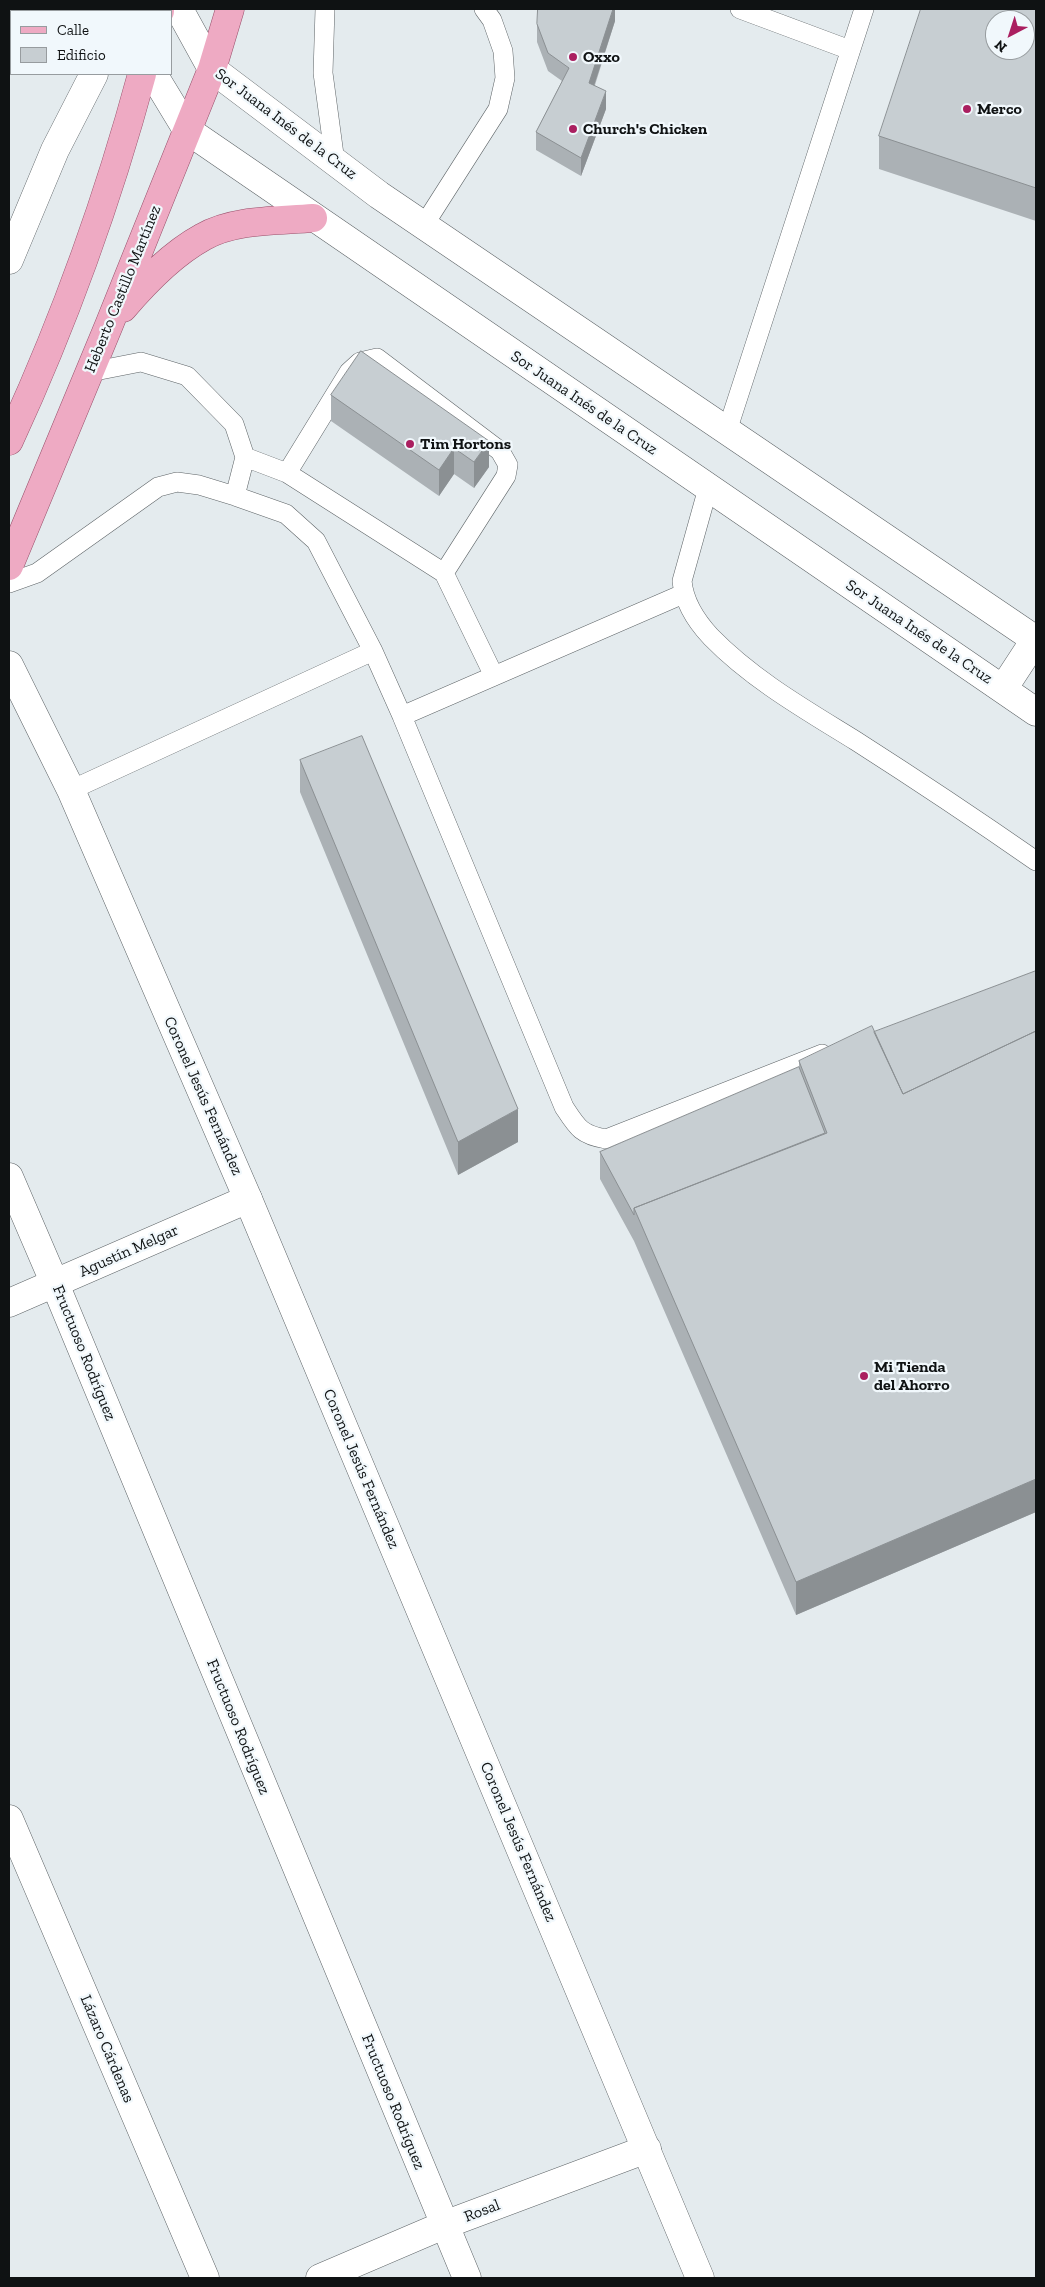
<!DOCTYPE html>
<html>
<head>
<meta charset="utf-8">
<style>
  body { margin:0 }
  #map { position:relative; width:1045px; height:2287px; overflow:hidden; background:#e4ebee; font-family:"Zilla Slab",serif }
  canvas { display:block }
  .frame { position:absolute; inset:0; border:10px solid #0f1213; pointer-events:none }
  .legend { position:absolute; left:10px; top:10px; width:162px; height:65px; box-sizing:border-box; background:#f1f8fc; border:1px solid #979c9f; margin:0; padding:6px 9px; list-style:none; font-size:15px; color:#0f1213 }
  .legend li { display:flex; align-items:center; gap:10px; height:25px }
  .legend b { width:25px; border:1px solid #979c9f }
  .north { position:absolute; left:985px; top:10px; width:50px; height:50px; box-sizing:border-box; background:#f1f8fc; border:1px solid #979c9f; border-radius:50%; rotate:220deg; font-size:14px; font-weight:700; line-height:20px; text-align:center; color:#0f1213 }
  .north::after { content:''; display:block; margin:auto; width:18px; height:22px; background:#aa1f60; clip-path:polygon(50% 0,100% 100%,50% 72%,0 100%) }
</style>
</head>
<body>
<div id="map">
<canvas width="1045" height="2287"></canvas>
<div class="frame"></div>
<ul class="legend">
<li><b style="height:6px;background:#eeaac3"></b>Calle</li>
<li><b style="height:14px;background:#c7ced2"></b>Edificio</li>
</ul>
<div class="north">N</div>
</div>
<script>
const c = document.querySelector('canvas').getContext('2d');
c.lineJoin = 'round';
function strokePath(path, color, width, dash) { c.strokeStyle = color; c.lineWidth = width; c.lineCap = dash ? 'butt' : 'round'; c.setLineDash(dash || []); c.stroke(path); }
function fill(path, color) { c.fillStyle = color; c.fill(path, 'evenodd'); }
function write(font, color, halo, rows, align = 'center') {
  c.font = font + ' "Zilla Slab",serif'; c.lineWidth = 4.5; c.setLineDash([]); c.textBaseline = 'middle'; c.strokeStyle = halo; c.fillStyle = color; for (const [text, x, y, turn = 0] of rows) {
    c.save(); c.translate(x, y); c.rotate((+turn || 0) * Math.PI / 180); c.textAlign = isNaN(turn) ? turn : align; if (halo) c.strokeText(text, 0, 0); c.fillText(text, 0, 0); c.restore();
  }
}
const lane = new Path2D(`
  M325,9L323,73L335,162
  M740,9L850,50
  M424,225L498,109L505,78L503,51L492,20L484,9
  M90,372L141,362L187,376L234,424L245,457L235,496
  M727,431L864,9
  M245,457L287,473L444,573L494,676
  M287,473L349,372L360,362L377,358L500,451L508,465L506,476L444,573
  M708,488L682,581C684,602 697,622 711,637C753,680 806,710 856,741C917,780 977,820 1036,861
  M9,583L37,573L158,487L177,482L199,485L235,496L286,514L316,541L373,651L402,716L564,1107C577,1127 581,1135 606,1139L822,1054
  M402,716L683,594
  M71,790L373,651`);
const street = new Path2D(`
  M9,260L55,150L94,74
  M9,1177L55,1284L467,2278
  M9,1303L248,1199
  M320,2278L444,2225L647,2149`);
const secondary = new Path2D(`
  M98,9L101,11
  M179,9L212,69L379,195L1036,640
  M153,74L187,130L1036,712
  M9,665L71,790L248,1199L700,2278
  M1003,689L1035,640
  M9,1819L205,2278`);
const primary = new Path2D(`
  M160,11V9
  M123,308C146,281 172,254 203,237C234,219 278,221 313,218
  M9,441C64,322 108,200 142,74
  M9,566L109,325L212,69L230,9`);
strokePath(lane, '#5e6467', 20);
strokePath(street, '#5e6467', 29);
strokePath(secondary, '#5e6467', 29);
strokePath(primary, '#99506b', 29);
strokePath(lane, '#fff', 19);
strokePath(street, '#fff', 28);
strokePath(secondary, '#fff', 28);
strokePath(primary, '#eeaac3', 28);
fill(new Path2D(`
  M615,9V21L595,85L606,109L581,176L536,150V132L562,81L548,71L537,42V24Z
  M1036,9V221L879,169V136Z
  M361,351L489,467L474,488L454,474L439,496L331,421V395Z
  M300,760L518,1142L458,1175L300,792Z
  M1036,971V1512L796,1615L634,1241L600,1179V1152L799,1067V1061Z`), '#abb1b5');
fill(new Path2D(`
  M613,9H615V21L589,101V83Z
  M606,91V109L581,176V158Z
  M489,441V467L474,488V462Z
  M454,448V474L439,496V470Z
  M518,1109V1142L458,1175V1142Z
  M1036,1479V1512L796,1615V1582Z`), '#8b9093');
const building = new Path2D(`
  M538,9H613L589,83L606,91L581,158L536,132L569,68L548,53L537,24Z
  M921,9H1036V188L879,136ZM995,20H1025V50H995Z
  M361,351L489,441L474,462L454,448L439,470L331,395Z
  M362,736L518,1109L458,1142L300,760Z
  M1036,971V1031L903,1094L874,1032Z
  M872,1026L903,1094L1036,1031V1479L796,1582L634,1208L827,1133L799,1061Z
  M799,1067L825,1133L634,1208V1215L600,1152Z`);
fill(building, '#c7ced2');
strokePath(building, '#8b9093', 1);
for (const [x, y, r, color] of [
  [573,57,5,"#aa1f60"],
  [967,109,5,"#aa1f60"],
  [573,129,5,"#aa1f60"],
  [410,444,5,"#aa1f60"],
  [864,1376,5,"#aa1f60"]
]) { const dot = new Path2D(); dot.arc(x, y, r, 0, 2 * Math.PI); c.fillStyle = color; c.fill(dot); strokePath(dot, '#f1f8fc', 2); }
write('bold 16px', '#0f1213', '#f1f8fc', [
  ["Oxxo",583,57],
  ["Merco",977,109],
  ["Church's Chicken",583,129],
  ["Tim Hortons",420,444],
  ["Mi Tienda",874,1367],
  ["del Ahorro",874,1385]
], 'left');
write('16px', '#0f1213', '#f1f8fc', [
  ["Sor Juana Inés de la Cruz",286,124,37],
  ["Heberto Castillo Martínez",123,289,-68],
  ["Sor Juana Inés de la Cruz",584,403,34],
  ["Sor Juana Inés de la Cruz",919,632,34],
  ["Coronel Jesús Fernández",203,1096,66],
  ["Agustín Melgar",129,1251,-24],
  ["Fructuoso Rodríguez",84,1353,68],
  ["Coronel Jesús Fernández",361,1469,67],
  ["Fructuoso Rodríguez",238,1727,68],
  ["Coronel Jesús Fernández",518,1842,67],
  ["Lázaro Cárdenas",107,2049,67],
  ["Fructuoso Rodríguez",393,2102,68],
  ["Rosal",482,2211,-21]
]);
</script>
</body>
</html>
